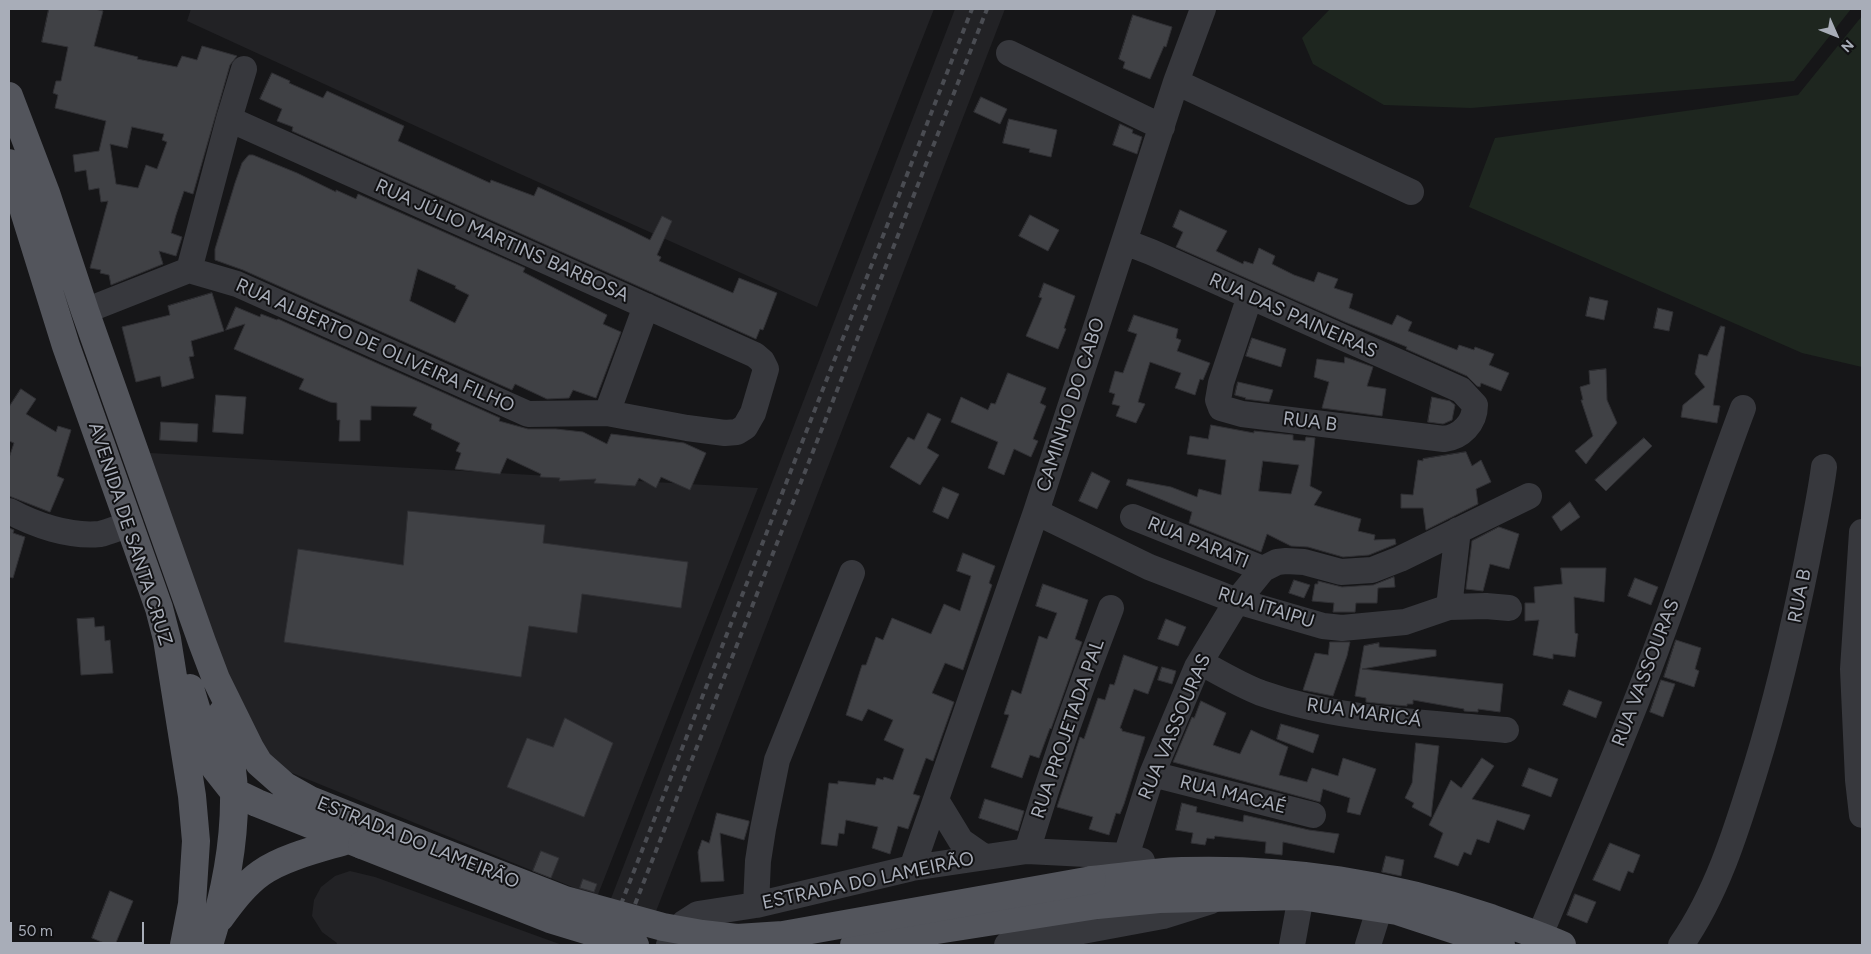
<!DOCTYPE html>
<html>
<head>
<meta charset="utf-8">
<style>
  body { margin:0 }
  #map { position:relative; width:1871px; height:954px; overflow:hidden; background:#161618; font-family:Figtree,sans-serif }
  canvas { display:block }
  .frame { position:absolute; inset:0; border:10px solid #a8adb8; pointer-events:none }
  .north { position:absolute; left:1811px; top:10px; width:50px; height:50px; -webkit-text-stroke:4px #111113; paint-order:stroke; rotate:134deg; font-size:14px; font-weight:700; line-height:20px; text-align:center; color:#a8adb8 }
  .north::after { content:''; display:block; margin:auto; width:18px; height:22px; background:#a8adb8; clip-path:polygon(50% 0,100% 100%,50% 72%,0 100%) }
  .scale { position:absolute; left:10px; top:922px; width:134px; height:22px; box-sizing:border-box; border:2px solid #a8adb8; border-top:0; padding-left:6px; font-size:15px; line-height:18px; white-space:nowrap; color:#a8adb8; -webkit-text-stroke:4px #111113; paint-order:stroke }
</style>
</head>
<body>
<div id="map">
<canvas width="1871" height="954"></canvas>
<div class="frame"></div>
<div class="north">N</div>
<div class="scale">50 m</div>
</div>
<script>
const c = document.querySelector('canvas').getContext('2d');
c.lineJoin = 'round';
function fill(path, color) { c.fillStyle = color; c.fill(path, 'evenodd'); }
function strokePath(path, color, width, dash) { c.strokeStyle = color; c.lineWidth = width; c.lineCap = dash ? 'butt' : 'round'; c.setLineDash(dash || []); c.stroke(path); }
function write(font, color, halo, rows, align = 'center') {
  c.font = font + ' Figtree,sans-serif'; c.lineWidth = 4; c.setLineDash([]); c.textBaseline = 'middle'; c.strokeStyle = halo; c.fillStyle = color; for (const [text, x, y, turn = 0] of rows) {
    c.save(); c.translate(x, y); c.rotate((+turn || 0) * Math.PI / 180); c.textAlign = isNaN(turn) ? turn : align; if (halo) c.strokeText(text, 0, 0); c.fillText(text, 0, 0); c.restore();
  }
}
fill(new Path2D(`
  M191,9H934L817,307L518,173L187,21Z
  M955,9H1005L643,945H593Z
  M150,453L758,488L597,897L270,764L240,718Z
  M350,871L375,877L562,945H336L337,943L322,932L312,916L314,900L321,887L335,876Z`), '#222225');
fill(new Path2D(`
  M1330,9H1851L1794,81L1471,108L1384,105L1313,64L1302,38Z
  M1862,16V367L1802,353L1469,207L1495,138L1798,95Z`), '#1e261f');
const building = new Path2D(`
  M49,9H95L103,11L94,46L138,57L137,59L177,67L182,56L197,60L202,46L237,56L230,65L193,194L184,191L176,215L171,233L182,237L176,256L159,251L163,264L111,285L109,275L100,273L101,270L90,268L108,201L101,202L99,188L89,190L86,170L75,172L73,155L99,151L106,121L55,108L58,95L53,93L56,81H61L68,47L42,42ZM132,127L164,134L162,140L167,142L157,169L146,165L138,188L116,184L110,144L127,148Z
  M1133,15L1172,27L1166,47L1164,46L1150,79L1123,68L1125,62L1119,59Z
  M272,73L290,81L289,83L323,98L327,91L404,126L398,141L490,183L491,180L534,196L538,187L624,227L650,240L662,216L672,221L657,255L661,257L659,261L733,293L739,278L777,293L763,330L760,329L756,339L292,131L293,127L277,121L282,109L260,99Z
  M981,97L1007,109L1000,124L974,112Z
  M1009,119L1057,130L1051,157L1029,152L1030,149L1003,143Z
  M1120,124L1133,130L1132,133L1142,137L1137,154L1113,145Z
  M249,155H253L297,173L336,192V190L356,199L358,194L525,268L523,272L607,315L603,324L621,332L596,398L573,390L569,398L547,399L515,384L512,390L243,270L215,260V249L235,183L242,163ZM418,269L456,286L455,288L469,295L455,323L410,301Z
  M1180,210L1227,231L1216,251L1243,264L1244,261L1253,264L1259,248L1275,256L1272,264L1294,275L1314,282L1318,272L1338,279L1334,288L1353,294L1349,308L1392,325L1397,315L1412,322L1408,331L1457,350L1459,345L1474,350L1475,347L1494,354L1489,365L1509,373L1501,391L1481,383L1480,387L1477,386L1467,376L1406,349L1407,347L1345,322L1176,247L1183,232L1173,227Z
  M1030,215L1059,230L1048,251L1019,236Z
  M1044,283L1075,296L1064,328L1066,329L1058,349L1026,336L1042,298L1039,297Z
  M212,293L224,331L191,341L194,356L189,357L194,378L162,387L160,376L136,382L122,327L170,315L168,306Z
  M1590,297L1608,301L1604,320L1586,316Z
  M236,307L260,317L261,314L277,320L278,319L500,418L499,421L528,429H556L583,432L607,444L611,434L684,443L706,453L690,490L661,477L656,488L639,478L635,486L594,483L596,479L559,481L560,478L540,477L541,474L507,458L500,474L455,469L461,453L456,451L460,443L431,429L432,424L413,415L417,407L371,406V420H360V441H339L340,420H337V403L330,402L299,389L304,379L234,349L245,324L226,330Z
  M1658,308L1673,312L1669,331L1654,328Z
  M1134,315L1178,329L1176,338L1181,340L1177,351L1210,363L1203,380L1200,379L1195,395L1175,388L1181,373L1150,362L1138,402L1145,404L1136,423L1116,416L1120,406L1112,404L1115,394L1109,392L1115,371L1123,373L1137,334L1128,331Z
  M1721,326L1725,327L1713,405L1720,406L1717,423L1681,417L1683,405L1705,387L1695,374L1699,354L1707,356Z
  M1252,338L1286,349L1281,367L1246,356Z
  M1345,357L1373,367L1367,386L1386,389L1382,416L1322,408L1329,382L1314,377L1317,359L1344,363Z
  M1606,369L1607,400L1617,423L1586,464L1575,451L1593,436L1581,400H1583L1580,387L1590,384L1589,371Z
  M1008,373L1046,388L1040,403L1046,406L1033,439L1038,441L1031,457L1014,449L1004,475L988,468L998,442L951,422L961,397L988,410L991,403L995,404Z
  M1238,382L1273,390L1269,402L1245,399L1246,398L1235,395Z
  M21,389L36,399L26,414L56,432L58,426L71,430L57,476L64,479L50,512L9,496V458L14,443L9,441V407Z
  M216,395L246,397L243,434L213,432Z
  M1432,397L1450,401L1455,405L1452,420L1443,424L1428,422Z
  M928,413L941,419L927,448L939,455L920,485L890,467L908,437L914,440Z
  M161,422L198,424L197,442L160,440Z
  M1211,425L1254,433V431L1293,435V440L1305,441L1306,437L1315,438L1310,486L1322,492L1314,505L1361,519L1358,531L1375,535L1374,540L1395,539L1396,544L1369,555L1343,557L1308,547L1291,546L1267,534L1261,552L1189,523L1192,512L1126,485L1128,479L1171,487L1197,497L1199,489L1221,495L1226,460L1187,454L1190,436L1208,439ZM1263,461L1299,465L1291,494L1259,491Z
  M1644,438L1652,446L1606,491L1595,480Z
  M1466,452L1472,466L1481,460L1491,482L1476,489L1478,504L1426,530L1423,508H1401V494L1413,495L1418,460L1423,461V459Z
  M1092,472L1110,481L1097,509L1079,501Z
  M943,487L959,494L948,519L933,512Z
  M1570,502L1580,517L1561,531L1552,517Z
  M408,511L545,525L543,543L688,562L681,608L582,594L577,633L529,626L521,677L284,642L298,549L403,565Z
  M1499,527L1519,534L1509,569L1490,564L1483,591L1466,589L1472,541Z
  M9,528L14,530L13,533L25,537L13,578L9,577Z
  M963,553L995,566L989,583L992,585L963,670L945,663L932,693L954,702L933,761L926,758L913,794L920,796L908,829L898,826L890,854L872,848L878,827L846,820L844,834L839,833L837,846L821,844L829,783L838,784V781L875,785L877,778L883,780L884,777L893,780L904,749L884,740L893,720L868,709L862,721L846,715L862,665H866L876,637L883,640L892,618L931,634L944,604L960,611L971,576L957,571Z
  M1561,568H1606L1604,602L1574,597L1575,633L1578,634L1575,657L1553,654V659L1533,655L1539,620L1525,621V603H1535L1534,587L1562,584Z
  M1394,577L1395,587L1378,588L1377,603H1356L1355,612H1333L1334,603L1312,601L1315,584H1318V581L1342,587L1373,585Z
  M1635,578L1658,587L1651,605L1628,596Z
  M1294,580L1310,585L1304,598L1289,593Z
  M1043,584L1088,600L1075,639L1082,642L1051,729L1050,728L1039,758L1030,755L1022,778L991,767L1009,715L1004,714L1012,690L1021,694L1039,636L1047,639L1057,613L1036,606Z
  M94,618L95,627L104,626L105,641L110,640L113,673L81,675L77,619Z
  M1166,619L1186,627L1178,646L1158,639Z
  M1676,640L1701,648L1695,669L1699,671L1694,687L1664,677Z
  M1330,642H1350L1347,656L1333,696L1303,690L1315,653L1328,655Z
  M1379,643V647L1436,650V656L1362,669L1503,684L1500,712L1478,709V712L1464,711V709L1413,700V704H1407V706L1384,704L1366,702V698L1355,696L1364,646Z
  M1124,655L1158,667L1148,694L1134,689L1120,728L1122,729V731L1145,737L1124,804L1120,814L1116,813L1109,835L1089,829L1093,817L1057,807L1080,737L1084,739L1098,698L1105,700L1110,684L1114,685Z
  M1162,667L1176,671L1172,684L1158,680Z
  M1661,680L1675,684L1663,717L1650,712Z
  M1569,690L1602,702L1596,718L1563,705Z
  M1201,701L1226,713L1213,745L1240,754L1251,730L1288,747L1279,775L1307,782L1312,768L1338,776L1343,758L1376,769L1360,815L1347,812L1350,798L1323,789L1320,802L1173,762L1192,717L1194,718Z
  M565,718L613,743L584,817L507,787L527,738L553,747Z
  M1281,724L1319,735L1313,753L1277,739Z
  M1416,743L1439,746L1431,817L1412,807L1414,803L1405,798L1412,783Z
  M1482,758L1494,766L1472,799L1530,815L1524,830L1497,820L1489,843L1477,839L1471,855L1464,852L1458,866L1434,857L1443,833L1429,825L1451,780L1461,788Z
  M1529,768L1558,779L1551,797L1522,786Z
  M985,799L1024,811L1018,831L979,818Z
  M1182,803L1197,807L1196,812L1243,822L1244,815L1309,830L1339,834L1334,853L1283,842L1282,855L1265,853L1266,842L1215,836L1214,839L1207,838L1205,845L1191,843L1193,833L1176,830Z
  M717,813L749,821V823L744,840L720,833L724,881L701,882L698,852L702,840L709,843Z
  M1610,843L1640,855L1633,873L1628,871L1620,891L1593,880Z
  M541,851L559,858L551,878L533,871Z
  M1386,856L1404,860L1401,876L1382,872Z
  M583,879L597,884L594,892L580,888Z
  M110,891L133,901L115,945H109L92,938Z
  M1575,894L1596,902L1587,923L1567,915Z`);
fill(building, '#404145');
strokePath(building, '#303034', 1);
strokePath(new Path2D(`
  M1009,53L1162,127
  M1176,82L1411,192
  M1125,242L1151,252L1461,390L1475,405C1475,423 1461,437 1444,439L1242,414L1221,408L1218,400L1221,383L1250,296
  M189,270L229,119L244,69
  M85,311L189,270L237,284L528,414L607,413L687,428L725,433L737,432L745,427L753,413L766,369L762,361L755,355L229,119
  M607,413L646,306
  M9,511C35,525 69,537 100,534C109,532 120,527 130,524
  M1036,512L1149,567L1237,601L1323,626L1342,628L1405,622L1449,607L1486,606L1509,608
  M1133,517L1263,569
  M1862,532L1853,669L1858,780L1862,815
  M1449,607L1458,530
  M1200,662C1220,673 1240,685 1261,693C1340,721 1424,722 1506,730
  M1152,774L1313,815
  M936,800L961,841L984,857
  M1027,851C1052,769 1080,688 1111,608
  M1126,856L1152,774L1197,667L1237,601L1263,569L1277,562L1286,561L1304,562L1341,572L1372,570L1400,559L1529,496
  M912,868L1036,512L1176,82L1203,9
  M756,905L758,861L763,829L777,760L852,573
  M1540,935C1575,850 1612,765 1645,679C1680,589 1709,498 1743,408
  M669,945L673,934L684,923L698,914L756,905L912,868L1027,851L1126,856L1142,861
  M1007,945L1163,916L1211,901
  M1292,945L1301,896
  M1368,945L1380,907
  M1681,945C1718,892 1737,828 1756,767C1777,699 1793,630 1807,561C1813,529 1820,498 1824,467`), '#37383d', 26);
strokePath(new Path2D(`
  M9,96L46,193L85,311L202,642L216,679L250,748L259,763L285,786L310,800L370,824
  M9,163L66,346L159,608L167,639L192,796L196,841L192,904L184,945
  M190,688L211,758L215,768L234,792L257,803L362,845
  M1092,880C1122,877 1152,872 1182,871C1291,868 1389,883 1491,918C1515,927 1539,935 1562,945
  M220,918C231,903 245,884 261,873C283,857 322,848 348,840
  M209,945C224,897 235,843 234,792C233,765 227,738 222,713
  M854,945L905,935L1097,905L1159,899L1301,896L1397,911L1501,945`), '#53555c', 28);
strokePath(new Path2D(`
  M605,945L972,9
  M619,945L987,9`), '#4a4c52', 4, [6, 5]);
strokePath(new Path2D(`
  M370,824L565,900L663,927L702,934L737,938L783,935L1092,880
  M362,845L550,919L635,945`), '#53555c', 28);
write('19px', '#a8adb8', '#111113', [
  ["RUA JÚLIO MARTINS BARBOSA",502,241,24],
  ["RUA DAS PAINEIRAS",1293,316,24],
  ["RUA ALBERTO DE OLIVEIRA FILHO",375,346,24],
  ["CAMINHO DO CABO",1071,405,-72],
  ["RUA B",1310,422,7],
  ["AVENIDA DE SANTA CRUZ",130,534,72],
  ["RUA PARATI",1198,543,22],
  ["RUA B",1800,596,-79],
  ["RUA ITAIPU",1266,608,17],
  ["RUA VASSOURAS",1646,673,-69],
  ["RUA MARICÁ",1364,713,8],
  ["RUA VASSOURAS",1175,727,-67],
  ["RUA PROJETADA PAL",1068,729,-71],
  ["RUA MACAÉ",1233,795,14],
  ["ESTRADA DO LAMEIRÃO",418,843,22],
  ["ESTRADA DO LAMEIRÃO",868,881,-12]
]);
</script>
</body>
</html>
